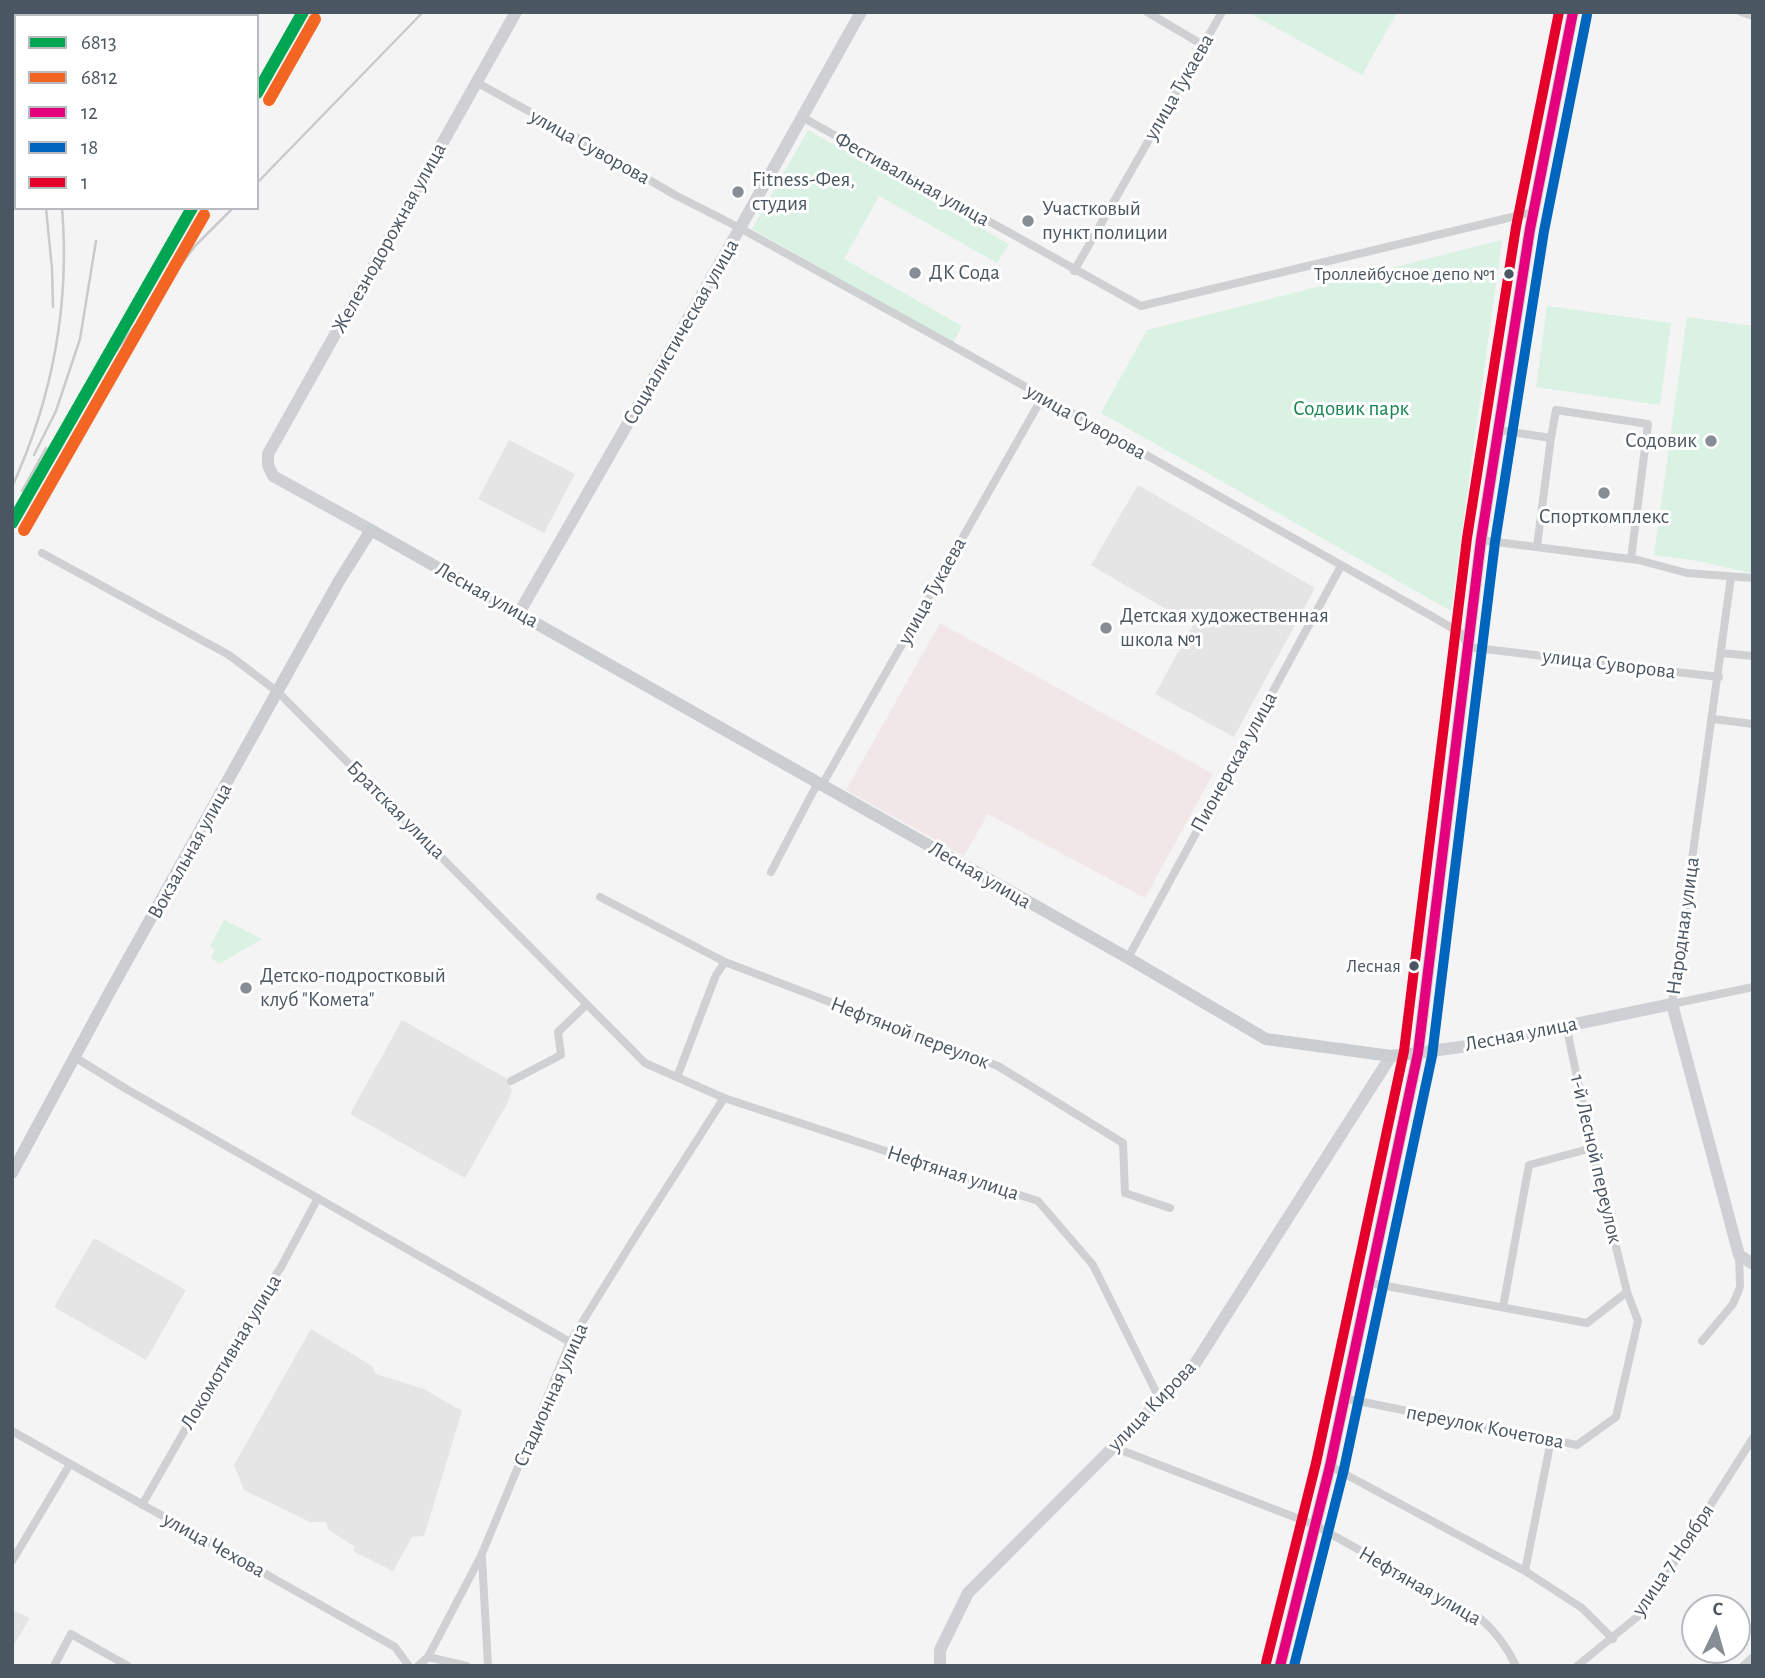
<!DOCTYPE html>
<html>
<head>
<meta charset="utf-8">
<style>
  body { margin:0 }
  #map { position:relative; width:1765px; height:1678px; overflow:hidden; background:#f4f4f4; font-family:"Alegreya Sans",sans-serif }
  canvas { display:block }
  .frame { position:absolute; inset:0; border:14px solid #4a5661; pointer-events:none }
  .legend { position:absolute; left:14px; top:14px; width:245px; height:196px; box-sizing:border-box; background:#fff; border:2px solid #b7bbc0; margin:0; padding:9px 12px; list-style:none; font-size:21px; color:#4a5661 }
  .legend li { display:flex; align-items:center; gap:14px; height:35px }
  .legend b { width:35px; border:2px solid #b7bbc0 }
  .north { position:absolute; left:1681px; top:1594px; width:70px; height:70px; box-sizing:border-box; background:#fff; border:2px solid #b7bbc0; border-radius:50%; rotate:5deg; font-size:19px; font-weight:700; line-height:28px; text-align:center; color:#4a5661 }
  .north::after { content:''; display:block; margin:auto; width:24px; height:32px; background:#868d94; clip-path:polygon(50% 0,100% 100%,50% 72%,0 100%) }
</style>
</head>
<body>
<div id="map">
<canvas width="1765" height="1678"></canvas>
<div class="frame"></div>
<ul class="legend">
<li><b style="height:9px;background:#00a651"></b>6813</li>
<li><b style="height:9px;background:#f26522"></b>6812</li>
<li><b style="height:9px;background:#e5007d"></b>12</li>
<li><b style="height:9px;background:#0065bd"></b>18</li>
<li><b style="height:9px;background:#e4002b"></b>1</li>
</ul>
<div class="north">С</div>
</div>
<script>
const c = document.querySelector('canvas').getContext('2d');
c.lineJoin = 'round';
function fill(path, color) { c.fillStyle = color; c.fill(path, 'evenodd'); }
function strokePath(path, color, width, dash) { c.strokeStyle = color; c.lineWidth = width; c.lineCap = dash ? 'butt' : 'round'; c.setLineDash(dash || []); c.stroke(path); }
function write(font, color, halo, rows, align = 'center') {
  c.font = font + ' "Alegreya Sans",sans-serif'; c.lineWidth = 6; c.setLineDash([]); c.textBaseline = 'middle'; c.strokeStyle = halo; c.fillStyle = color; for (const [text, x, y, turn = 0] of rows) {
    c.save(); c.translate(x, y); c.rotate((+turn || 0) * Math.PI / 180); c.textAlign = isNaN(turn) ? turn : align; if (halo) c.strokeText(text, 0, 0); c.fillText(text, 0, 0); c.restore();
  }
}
fill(new Path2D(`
  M509,440L575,474L544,533L478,499Z
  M1138,485L1315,588L1234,737L1155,694L1193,625L1091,565Z
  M402,1020L506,1078L512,1090L508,1102L465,1178L350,1114Z
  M94,1238L186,1290L146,1360L54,1307Z
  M311,1329L372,1366L376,1374L424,1389L462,1411L424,1536L412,1537L393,1571L353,1551L355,1547L329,1530L326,1522H310L244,1490L234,1465Z
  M12,1610L30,1618L12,1648Z`), '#e6e5e6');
fill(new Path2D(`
  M940,623L1213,774L1145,898L988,814L964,856L846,790Z`), '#f1e7e6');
fill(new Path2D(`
  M1252,12H1397L1362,75L1251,14Z
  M808,130L1009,244L997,263L879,196L844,259L962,326L953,343L752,229Z
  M1502,240L1451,611L1101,413L1147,330Z
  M1547,306L1671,323L1660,405L1536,387Z
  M1687,317L1753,326V574L1704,562L1654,555Z
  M224,920L262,939L219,964L211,958L215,950L210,946Z`), '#d9f2e3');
strokePath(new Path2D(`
  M1147,12L1203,45
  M1741,12L1753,16
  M476,82L572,135L675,195L740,228L962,351L1435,618L1462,634L1468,647L1719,677
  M802,117L1141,306L1533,212
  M1074,271L1222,12
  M1498,430L1551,438L1556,410L1648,424L1631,559
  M1481,540L1638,560L1687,573L1753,578
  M1537,546L1551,438
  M42,553L229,655L278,692L645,1063L724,1098L1038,1201L1093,1265L1160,1400
  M1731,577L1672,1004L1753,987
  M1722,653L1753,656
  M1713,719L1753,724
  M771,872L815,788L822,785L1042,398
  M600,897L725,962L998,1066L1123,1143L1125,1193L1170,1208
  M1128,958L1341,566
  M76,1058L128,1090L570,1342
  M677,1077L716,975L725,962
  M511,1081L561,1055L558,1032L586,1005
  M1370,1283L1587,1323L1627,1292
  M1503,1307L1529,1165L1592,1148
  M1702,1341L1733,1304L1740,1287L1739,1255
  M1343,1398L1577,1445L1616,1417L1638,1321L1627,1292L1592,1148L1566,1025
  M12,1431L395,1647L409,1666
  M1113,1447L1315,1525L1481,1619C1497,1633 1507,1647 1516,1666
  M1330,1466L1525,1571L1582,1608L1613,1639
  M142,1505L260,1299L281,1267L318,1198
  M482,1558L488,1666
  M12,1561L70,1464
  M1525,1571L1551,1440
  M428,1657L467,1666
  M54,1666L71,1634L128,1666
  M418,1666L428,1657L481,1556L570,1342L637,1234L724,1098
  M1577,1666L1642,1613L1753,1438
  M1743,1666L1753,1657`), '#ced0d2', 8);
strokePath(new Path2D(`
  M371,530L273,476L268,465V454L516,12
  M519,613L740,228L861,12
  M1418,1053L1474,1045L1672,1004L1739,1255L1753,1264
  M940,1666V1650L968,1593L1193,1367L1391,1056`), '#ced0d4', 12);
strokePath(new Path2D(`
  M12,1173L108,995L339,581L371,530L1128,958L1266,1039L1391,1056L1418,1053
  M1280,1666L1330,1466L1418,1053L1481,540L1530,229L1573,12`), '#caced1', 12);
strokePath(new Path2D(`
  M45,12L46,16
  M16,25V26
  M257,183L423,12
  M46,208L52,269L53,307
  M83,400L119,347L195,246L233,208
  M34,455L56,411L80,339L96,241
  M12,487C52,399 70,304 62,208
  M22,491L46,448`), '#c9cacc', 2.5);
strokePath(new Path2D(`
  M1280,1666L1330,1466L1418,1053L1481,540L1530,229L1573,12`), '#e5007d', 10);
strokePath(new Path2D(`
  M1294,1666L1344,1469L1432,1056L1495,542L1544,231L1587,15`), '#0065bd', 10);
strokePath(new Path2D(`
  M1266,1663L1316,1463L1404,1051L1467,538L1516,227L1559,12`), '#e4002b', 10);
strokePath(new Path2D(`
  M257,93L303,12
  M12,523L192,208`), '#00a651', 12);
strokePath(new Path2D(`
  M269,100L315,19
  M24,530L204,215`), '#f26522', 12);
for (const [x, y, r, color] of [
  [738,192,7,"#868d94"],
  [1028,221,7,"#868d94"],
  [915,273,7,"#868d94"],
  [1509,274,6,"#4a5661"],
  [1711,441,7,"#868d94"],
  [1604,493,7,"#868d94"],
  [1106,628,7,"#868d94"],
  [1414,966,6,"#4a5661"],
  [246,988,7,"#868d94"]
]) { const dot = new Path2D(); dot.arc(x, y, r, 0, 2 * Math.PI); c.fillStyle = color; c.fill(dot); strokePath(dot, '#fff', 2.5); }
write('19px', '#4a5661', '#fff', [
  ["Троллейбусное депо №1",1496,274],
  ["Лесная",1401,966]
], 'right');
write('21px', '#4a5661', '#fff', [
  ["улица Тукаева",1179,87,-60],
  ["улица Суворова",590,147,29],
  ["Фестивальная улица",912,179,29],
  ["Железнодорожная улица",389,238,-61],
  ["Социалистическая улица",681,332,-60],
  ["улица Суворова",1086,422,29],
  ["улица Тукаева",932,591,-61],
  ["Лесная улица",487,595,29],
  ["улица Суворова",1609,664,7],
  ["Пионерская улица",1234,762,-61],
  ["Братская улица",396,810,45],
  ["Вокзальная улица",190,851,-61],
  ["Лесная улица",980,875,30],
  ["Народная улица",1683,926,-82],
  ["Нефтяной переулок",910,1033,21],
  ["Лесная улица",1521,1034,-11],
  ["1-й Лесной переулок",1596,1159,77],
  ["Нефтяная улица",953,1173,18],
  ["Локомотивная улица",231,1352,-59],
  ["Стадионная улица",551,1395,-66],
  ["улица Кирова",1152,1406,-46],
  ["переулок Кочетова",1485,1427,11],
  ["улица Чехова",214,1545,29],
  ["улица 7 Ноября",1673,1560,-56],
  ["Нефтяная улица",1420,1586,30]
]);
write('21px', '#4a5661', '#fff', [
  ["Fitness-Фея,",752,180],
  ["студия",752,204],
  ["Участковый",1042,209],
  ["пункт полиции",1042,233],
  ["ДК Сода",929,273],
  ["Содовик",1697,441,"right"],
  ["Спорткомплекс",1604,517,"center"],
  ["Детская художественная",1120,616],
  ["школа №1",1120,640],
  ["Детско-подростковый",260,976],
  ["клуб \"Комета\"",260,1000]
], 'left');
write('21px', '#17864f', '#fff', [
  ["Содовик парк",1351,409]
]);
</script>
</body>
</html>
